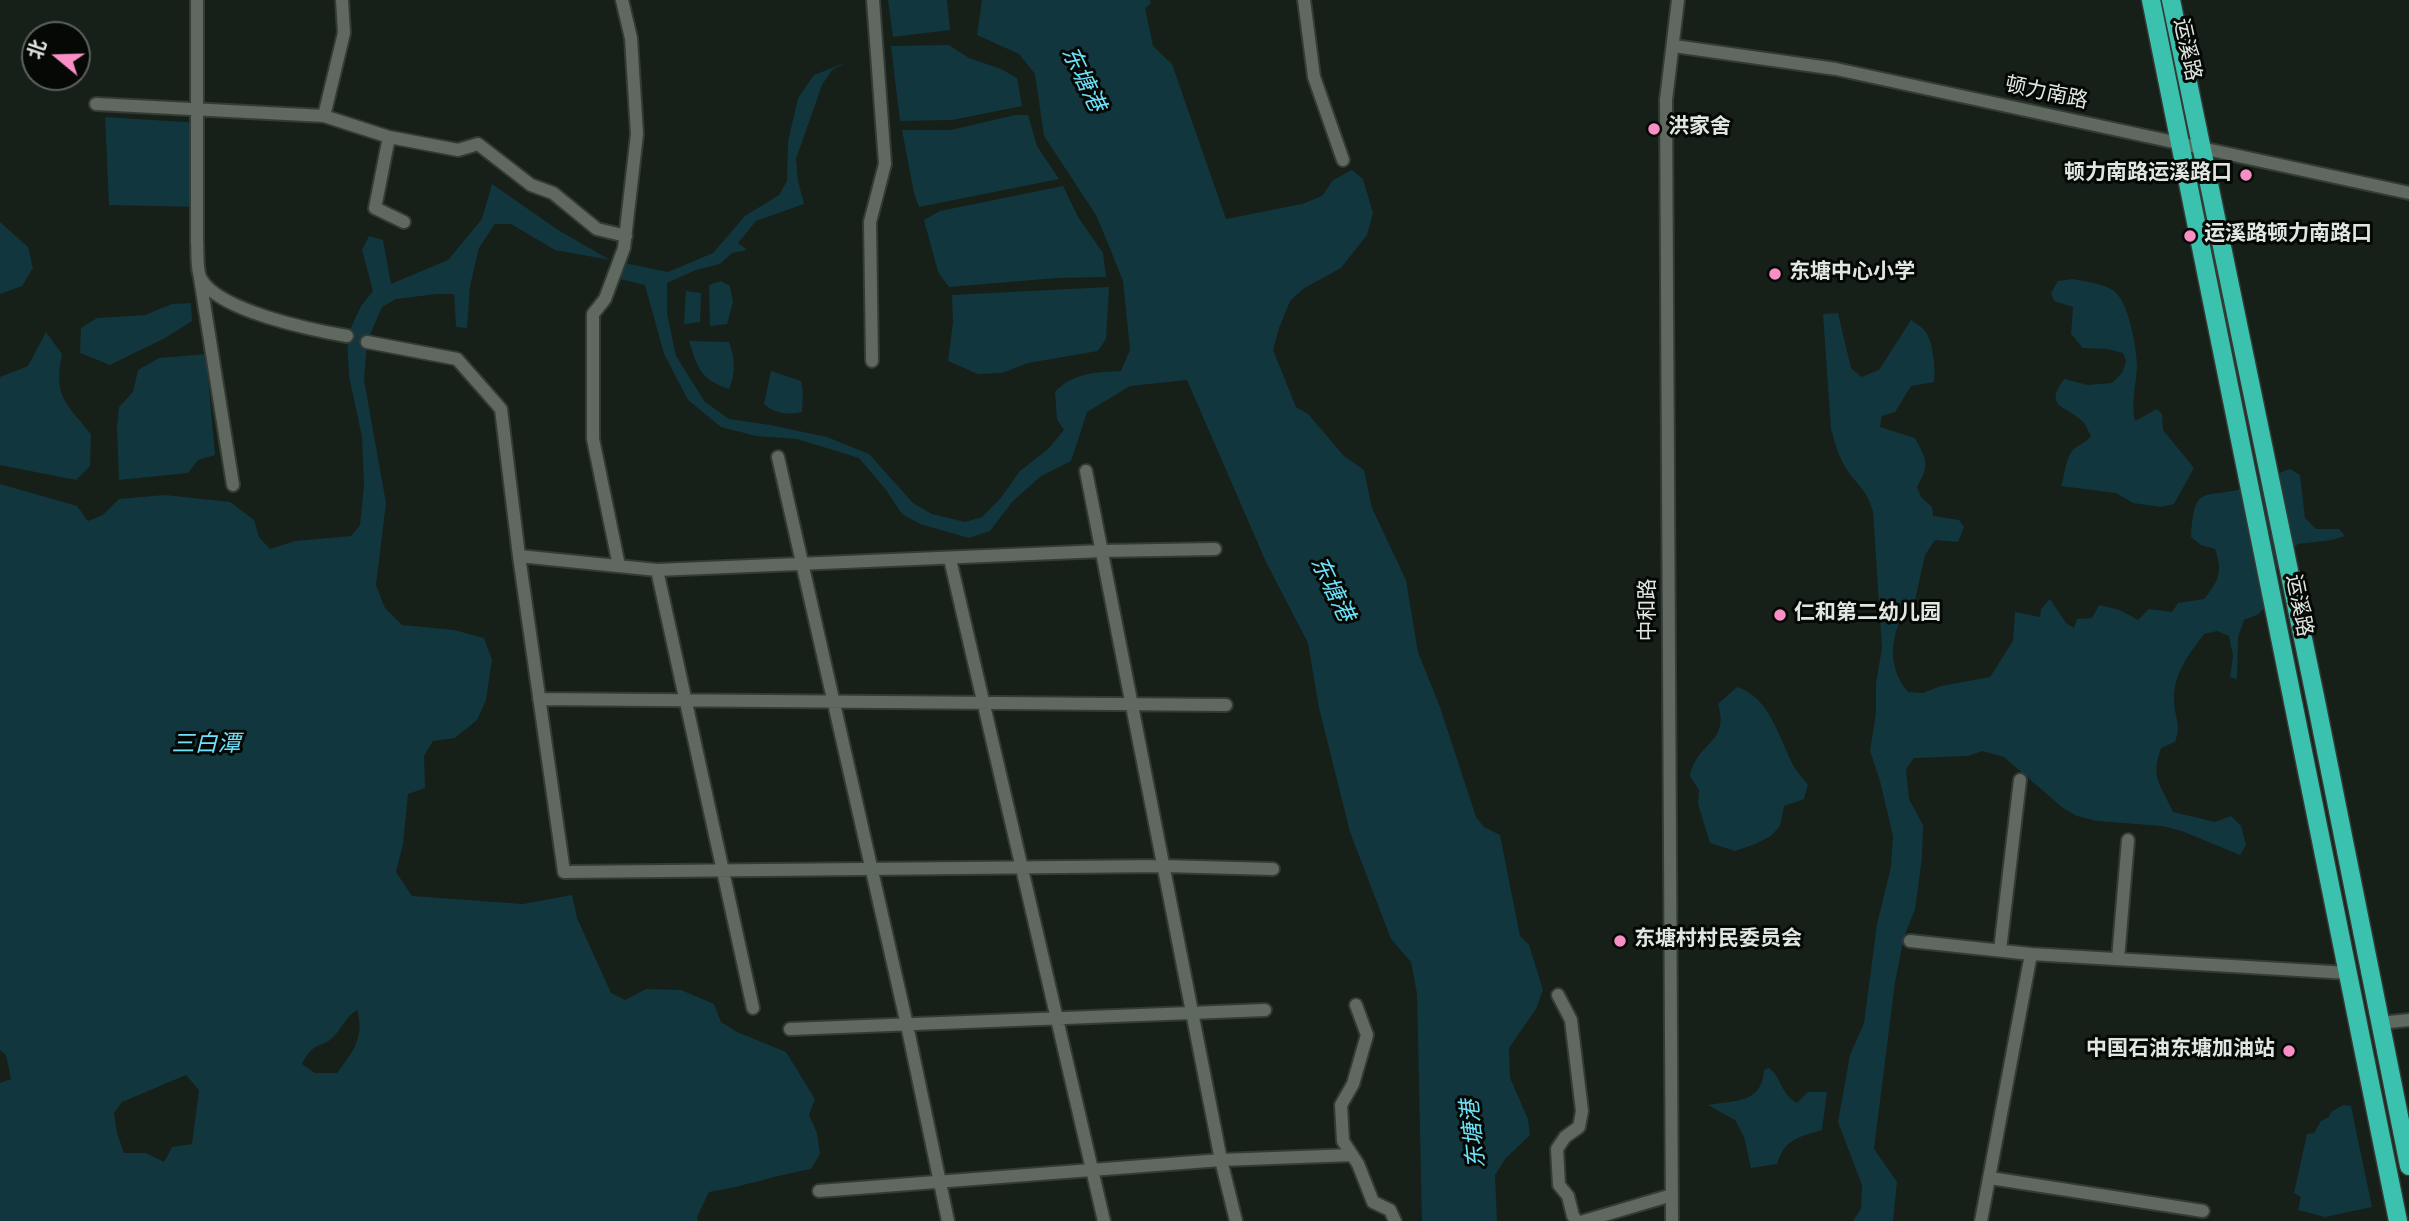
<!DOCTYPE html>
<html>
<head>
<meta charset="utf-8">
<style>
  body { margin:0 }
  #map { position:relative; width:2409px; height:1221px; overflow:hidden; background:#161f18; font-family:Overpass,"Noto Sans SC",sans-serif }
  canvas { display:block }
  .north { position:absolute; left:21px; top:21px; width:70px; height:70px; box-sizing:border-box; background:#050805; border:2px solid #5d615d; border-radius:50%; rotate:289deg; font-size:19px; font-weight:700; line-height:28px; text-align:center; color:#e0e7e1 }
  .north::after { content:''; display:block; margin:auto; width:24px; height:32px; background:#fa8fc6; clip-path:polygon(50% 0,100% 100%,50% 72%,0 100%) }
</style>
</head>
<body>
<div id="map">
<canvas width="2409" height="1221"></canvas>
<div class="north">北</div>
</div>
<script>
const c = document.querySelector('canvas').getContext('2d');
c.lineJoin = 'round';
function fill(path, color) { c.fillStyle = color; c.fill(path, 'evenodd'); }
function strokePath(path, color, width, dash) { c.strokeStyle = color; c.lineWidth = width; c.lineCap = dash ? 'butt' : 'round'; c.setLineDash(dash || []); c.stroke(path); }
function write(font, color, halo, rows, align = 'center') {
  c.font = font + ' Overpass,"Noto Sans SC",sans-serif'; c.lineWidth = 6; c.setLineDash([]); c.textBaseline = 'middle'; c.strokeStyle = halo; c.fillStyle = color; for (const [text, x, y, turn = 0] of rows) {
    c.save(); c.translate(x, y); c.rotate((+turn || 0) * Math.PI / 180); c.textAlign = isNaN(turn) ? turn : align; if (halo) c.strokeText(text, 0, 0); c.fillText(text, 0, 0); c.restore();
  }
}
fill(new Path2D(`
  M888,0H947L950,30L893,37Z
  M982,0H1150L1151,4L1145,8L1153,46L1172,64L1226,219L1302,204L1322,196L1333,180L1352,170L1363,179L1373,213L1367,235L1341,268L1303,289L1290,301L1279,328L1273,350L1296,407L1308,414L1344,456L1364,470L1372,508L1406,580L1418,652L1440,707L1476,817L1484,827L1500,835L1520,936L1529,945L1543,990L1536,1009L1509,1048L1510,1078L1528,1119L1530,1135L1506,1158L1495,1175L1497,1221H1422L1417,994L1411,962L1391,939L1350,832L1319,708L1308,643L1266,562L1187,380L1130,386L1087,412L1071,461L1041,476L1012,502L990,531L969,538L920,524L902,514L886,490L859,458L797,439L756,436L721,427L688,400L664,354L645,285L620,279L610,260L555,250L511,224H495L479,248L470,286L467,328L456,327L454,294H437L396,299L382,307L367,342L364,380L386,503L376,585L385,608L402,625L454,630L484,638L492,660L486,700L477,720L455,738L433,741L424,756L425,788L408,794L403,844L396,872L412,896L523,904L572,895L577,918L611,993L625,1000L646,989L681,990L714,1004L721,1022L737,1032L786,1052L815,1099L809,1115L817,1133L820,1154L811,1169C776,1175 743,1187 709,1192L697,1217L698,1221H0V1083L11,1079L6,1055L0,1050V484L77,506L88,521L103,515L119,499L165,495L230,502L254,520L259,537L270,549L295,541L351,536L360,525L364,485L362,437L349,376L347,336L361,306L373,291L362,250L369,236L383,240L391,284L448,260L482,219L492,184L558,230L610,260L668,272L713,253L745,216L779,195L787,181L788,142L798,98L814,75L847,62L832,70L822,85L796,159L798,181L804,204L756,221L738,243L747,250L732,253L720,264L696,270L667,283V313L676,356L705,402L729,419L770,425L827,437L869,454L913,503L932,514L965,522L982,517L1000,499L1020,471L1048,449L1064,430L1057,419L1055,392C1072,373 1096,372 1121,371L1130,350L1123,281L1109,246L1096,215L1044,136L1035,74L1019,54L977,35ZM357,1010C365,1037 353,1052 337,1073H315L302,1064C314,1039 324,1049 335,1035C343,1026 346,1017 357,1010ZM186,1075L199,1090L192,1144L172,1147L164,1162L146,1153H124L117,1133L114,1113L122,1102Z
  M949,45L969,58L1001,69L1017,78L1022,106L952,120L900,121L891,46Z
  M1015,115H1028L1037,146L1059,179L919,207L914,193L902,130H951Z
  M105,117L201,123L200,207L109,205Z
  M1063,186L1078,217L1103,253L1106,277L1057,278L949,287L938,272L924,220L940,211Z
  M0,222L28,247L33,268L22,286L0,294Z
  M2073,279C2086,282 2103,283 2114,291C2129,302 2137,349 2137,367C2136,386 2131,402 2135,421L2157,409L2162,414L2163,430L2194,468L2174,504L2161,507L2133,503L2116,493L2061,486C2065,475 2065,460 2072,451C2077,445 2086,443 2091,436C2088,431 2086,424 2082,421C2066,405 2043,408 2064,379L2088,385L2112,383L2122,373L2126,361L2123,353L2108,349L2083,348L2071,334L2073,307L2054,301L2051,293L2058,281Z
  M721,281L730,286L733,302L727,324L710,326L709,285Z
  M1109,287L1106,339L1098,351L1028,363L1002,373L978,374L948,361L953,322L952,295Z
  M686,291L701,293L700,322L684,324Z
  M191,303L192,321L165,338L110,365L80,353L81,328L97,318L145,315L172,304Z
  M1838,313L1851,368L1861,377L1879,370L1911,320C1915,323 1922,327 1925,331C1933,341 1936,370 1934,382L1911,386L1895,412L1882,416L1880,427L1915,438C1927,461 1930,464 1917,487L1921,497L1932,507L1933,516L1959,520L1964,527L1958,542L1935,540L1925,555L1911,618L1899,622C1890,648 1890,670 1908,692L1923,693L1941,686L1990,677L2013,641L2015,612L2040,617L2041,609L2050,599L2066,623L2074,628L2077,619L2092,618L2099,605L2120,610L2138,620L2149,609L2172,612L2178,603L2204,599C2219,581 2223,571 2215,549L2201,545L2191,537C2195,482 2202,500 2245,488C2260,483 2274,474 2290,469L2300,475L2305,518L2316,529H2339L2345,536L2332,540L2298,544L2285,553L2267,587L2266,605L2259,614L2244,620L2238,637L2237,679L2230,677L2233,656L2229,636L2217,631L2204,634C2189,654 2174,673 2174,699C2174,718 2182,723 2175,742L2161,748C2150,778 2161,785 2173,812L2215,822L2231,816L2241,826L2246,845L2240,855L2182,831L2162,826L2097,821L2077,816L2063,808L2004,757L1982,751L1968,756L1914,758L1906,769L1909,799L1923,825L1922,858L1915,909L1904,937L1895,982L1874,1149L1897,1182L1893,1221H1853L1861,1209L1862,1185L1838,1122L1850,1055L1864,1023L1877,924L1891,867L1893,836L1880,781L1870,751L1876,713V683L1882,648L1873,512C1867,489 1857,486 1846,468C1838,455 1835,443 1831,429L1823,314Z
  M46,332L62,354C53,397 66,403 91,434L90,466L76,480L0,465V377L28,366Z
  M689,341L729,342C735,358 736,373 729,389C700,379 698,369 689,341Z
  M206,354L215,455L198,460L188,473L119,480L117,427L119,407L133,392L138,370L159,358Z
  M771,371L801,381L803,392L802,412C787,415 776,414 764,404Z
  M1737,687C1770,697 1780,740 1794,767C1798,773 1804,779 1808,785L1804,799L1784,806L1780,826L1771,836L1755,844L1735,851L1710,843L1698,804L1699,790L1690,776C1697,741 1730,744 1718,704Z
  M1769,1068C1783,1079 1780,1094 1797,1103L1808,1092H1827L1822,1130C1799,1137 1784,1139 1777,1164L1751,1168L1744,1137L1735,1120L1708,1105C1735,1100 1762,1104 1764,1070Z
  M2343,1105L2351,1106L2372,1207L2325,1217L2298,1210L2301,1197L2294,1193L2307,1134L2314,1133L2321,1121L2329,1117L2331,1112Z`), '#12363d');
const minor = new Path2D(`
  M197,0V241C198,251 196,270 201,279C219,311 312,330 347,336
  M1304,0L1314,77L1343,160
  M1674,46L1836,69L2409,193
  M96,104L324,116L389,137L375,208L404,222
  M324,116L344,33L342,0
  M389,137L458,150L478,144L531,185L553,193L597,229L626,236
  M200,278L233,485
  M367,342L457,359L501,409L519,556L564,872L1163,866L1273,869
  M872,361L870,222L885,164L873,0
  M778,457L907,1025L948,1221
  M1086,471L1221,1160L1236,1221
  M519,556L657,570L1102,551L1215,549
  M950,559L1104,1221
  M619,566L593,439V314L605,299L624,248L637,134L631,38L622,0
  M657,570L753,1008
  M539,699L1226,705
  M1910,941L2031,954L2348,973
  M2000,950L2020,780
  M2118,959L2128,840
  M1558,995L1571,1020L1582,1111L1579,1127L1565,1137L1557,1149L1559,1185L1568,1196L1573,1216L1577,1221
  M1356,1005L1367,1035L1353,1084L1341,1105L1343,1141L1358,1164L1373,1202L1390,1210L1395,1221
  M2380,1023L2409,1020
  M790,1029L1265,1010
  M1990,1178L2203,1211
  M819,1191L1221,1160L1352,1155
  M1584,1221L1672,1195
  M1672,1221L1666,100L1678,0
  M1981,1221L2031,954`);
const highway = new Path2D(`
  M2151,0L2398,1221
  M2171,0L2317,706L2409,1166`);
strokePath(minor, '#343a35', 16);
strokePath(highway, '#343a35', 21);
strokePath(minor, '#5f6960', 12);
strokePath(highway, '#3bc2af', 18);
for (const [x, y, r, color] of [
  [1654,129,7,"#fa8fc6"],
  [2246,175,7,"#fa8fc6"],
  [2190,236,7,"#fa8fc6"],
  [1775,274,7,"#fa8fc6"],
  [1780,615,7,"#fa8fc6"],
  [1620,941,7,"#fa8fc6"],
  [2289,1051,7,"#fa8fc6"]
]) { const dot = new Path2D(); dot.arc(x, y, r, 0, 2 * Math.PI); c.fillStyle = color; c.fill(dot); strokePath(dot, '#050805', 2.5); }
write('21px', '#e0e7e1', '#050805', [
  ["运溪路",2185,50,78],
  ["顿力南路",2046,95,12],
  ["运溪路",2297,606,79],
  ["中和路",1650,610,-90]
]);
write('bold 21px', '#e0e7e1', '#050805', [
  ["洪家舍",1668,129],
  ["顿力南路运溪路口",2232,175,"right"],
  ["运溪路顿力南路口",2204,236],
  ["东塘中心小学",1789,274],
  ["仁和第二幼儿园",1794,615],
  ["东塘村村民委员会",1634,941],
  ["中国石油东塘加油站",2275,1051,"right"]
], 'left');
write('italic 23px', '#6de1f9', '#050805', [
  ["东塘港",1081,80,64],
  ["东塘港",1330,590,64],
  ["三白潭",206,746],
  ["东塘港",1476,1134,-96]
]);
</script>
</body>
</html>
